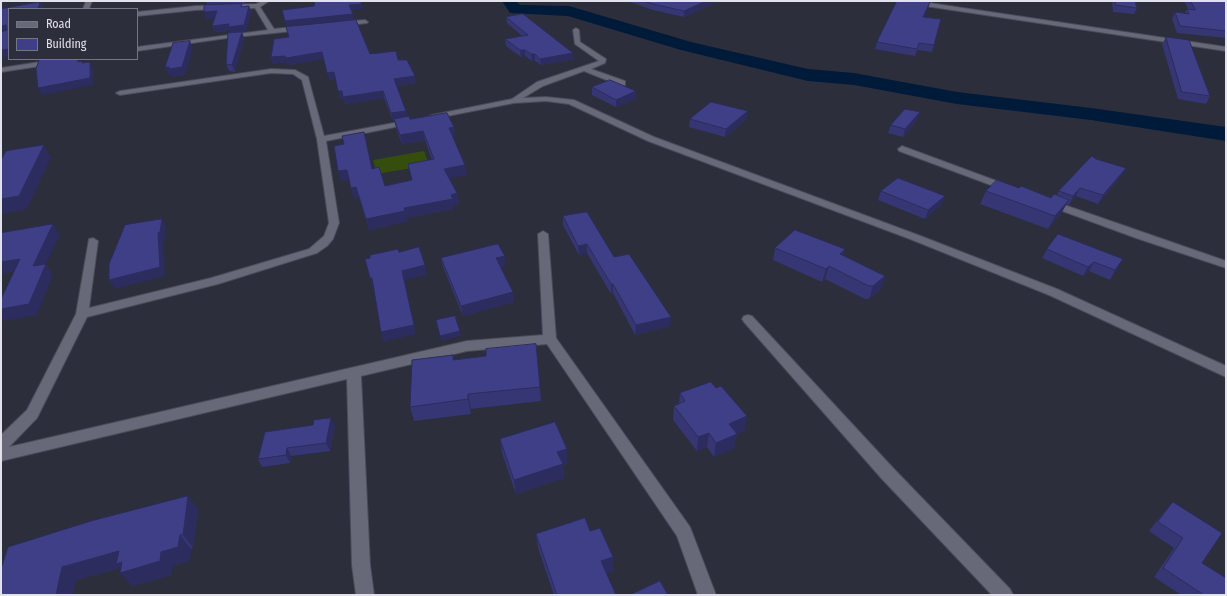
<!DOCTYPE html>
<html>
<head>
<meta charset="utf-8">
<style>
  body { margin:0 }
  #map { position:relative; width:1227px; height:596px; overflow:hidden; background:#2c2e3c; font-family:"Fira Sans Condensed",sans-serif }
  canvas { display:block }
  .frame { position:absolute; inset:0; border:2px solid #e1e2eb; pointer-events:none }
  .legend { position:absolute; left:8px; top:8px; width:130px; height:52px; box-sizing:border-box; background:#2c2e3c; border:1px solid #747682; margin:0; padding:5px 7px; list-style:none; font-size:12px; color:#e1e2eb }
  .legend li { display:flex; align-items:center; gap:8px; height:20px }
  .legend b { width:20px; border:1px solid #747682 }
</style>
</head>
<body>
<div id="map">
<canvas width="1227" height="596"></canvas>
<div class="frame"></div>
<ul class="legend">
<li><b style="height:5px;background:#676979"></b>Road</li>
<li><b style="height:11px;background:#3f3f87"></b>Building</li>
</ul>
</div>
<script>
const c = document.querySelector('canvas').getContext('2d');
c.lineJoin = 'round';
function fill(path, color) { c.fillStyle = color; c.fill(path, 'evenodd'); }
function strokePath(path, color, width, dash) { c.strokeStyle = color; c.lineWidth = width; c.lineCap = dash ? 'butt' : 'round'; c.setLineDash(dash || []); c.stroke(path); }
fill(new Path2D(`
  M424,151L429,165L377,174L373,160Z`), '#364e0d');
fill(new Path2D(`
  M502,1H516L520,5L569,6L691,42L808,69L854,73L957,92L1091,108L1226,127V141L1091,120L957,104L854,85L808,81L681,50L568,16L510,13Z`), '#001a39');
const minor = new Path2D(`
  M86,1H92L89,9H83Z
  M262,1H269L260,7L274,29L302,26L305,28L302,30L227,38L137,51V47L268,30L255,8L196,10L137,16V12L196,6L256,4Z
  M902,1H916L1226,47V51L905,3Z
  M365,20L368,22L367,23L341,26L338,24L341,22Z
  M576,28L579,30L580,42L606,59L605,63L591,69L625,81V85H619L584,71L543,86L523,98L546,97L574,100L654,137L918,235L1057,289L1226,366V377L1049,295L910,239L648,141L569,104L546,101L514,103L432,119L428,117L432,115L512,99L537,82L599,61L575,44L573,30Z
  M59,59H76L73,61L1,72V68Z
  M271,69L295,70L308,77L324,136L410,120L414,122L410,124L326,141L339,223L333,239L327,246L317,253L218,284L87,317L37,418L9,447L467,341L543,335L538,234L543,231L548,234L556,338L690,527L716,595H698L677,536L547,344L467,351L361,376L370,565L374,595H356L352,565L347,379L1,461V435L27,410L76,314L89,239L93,238L98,241L89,308L211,278L309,249L324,236L329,223L317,139L302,80L293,74L271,73L120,95L116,93L120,91Z
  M902,146L1013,187L1015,189L1013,191H1007L899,151L898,149Z
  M1050,200L1226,261V268L1136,238L1046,205L1045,203Z
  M748,315L752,316L894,469L1010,589L1013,595H992L882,479L744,322L742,319L744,316Z`);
strokePath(minor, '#4a4b57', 2);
fill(minor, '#676979');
fill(new Path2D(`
  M206,1H245V3L207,4Z
  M627,1H719L684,17L653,10Z
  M1112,1H1135L1137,8L1134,14L1113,12Z
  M1184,1H1226V38L1177,33L1172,19L1175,12L1185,13L1187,9H1188Z
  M930,2L928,8L924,17L941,19L932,52L917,50L915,56L875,49L877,42Z
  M249,6L251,13L246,31L242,32L244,38L235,72L229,71L226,64L231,33L230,31L214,32L215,18L206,19L243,7Z
  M506,17L574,59L541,65L535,61H532L525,56L521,57L506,46L505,39L522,36L507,23Z
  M1166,37L1210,96L1206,104L1178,99L1162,44Z
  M370,54L398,60L416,83L396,86L407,116L410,119L454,127L455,136L453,137L467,175L449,178L457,193L459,204L454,205V209L407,218L408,221L369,230L359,197L354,198L349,180L341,181L338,171L373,169L385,186L412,180L408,164L432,160L425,140L402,144L396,128L394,121H393L384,98L345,104L343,98L340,99L335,79L329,80L324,59L288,65L287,62L273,64L271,57Z
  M592,87L636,99L616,107L592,95Z
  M690,119H747L725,137L689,127Z
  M917,120L903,137L888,133L891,125Z
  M1096,159L1126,168L1121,176L1098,204L1076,196L1069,205L1066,204L1062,212L1048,229L980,204L986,191L1019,188L1051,198L1057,195L1059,191Z
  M881,191L945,196L941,205L925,219L878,200Z
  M563,216L614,257L670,326L635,335L613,293L611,294L587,253L579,255L563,225Z
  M775,248L845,249L843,256L885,276L881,289L869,299H865L825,279L822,282L773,260Z
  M1047,249L1118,268L1110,280L1089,271L1083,276L1042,258Z
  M441,258L506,265L500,267L513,292L514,302L463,316L443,267Z
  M536,344L541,401L471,409V414L414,421L410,407L453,355L454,360L486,356Z
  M680,393L745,431L737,434L734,448L714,457L707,447L697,451L673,420L674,406L679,404Z
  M313,425L335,426L330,451L291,456L290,463L262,467L258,459Z
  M500,439L568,464L563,465L564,478L516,494L502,453Z
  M188,496L198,510L193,548L191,549L189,561L172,566L171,575L132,586L120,568L76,580L1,595Z
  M1173,502L1202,563L1226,595H1181L1154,577L1174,548L1149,531L1164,512Z
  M590,531L613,557V571L606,573L616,595H554L538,548L536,534Z`), '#363674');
fill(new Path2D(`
  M706,1H719L684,17V11Z
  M40,2L44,9H38Z
  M930,2L928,8L921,23L923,17Z
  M362,4L363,9L351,10L349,5Z
  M249,6L251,13L246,31L242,32L244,38L235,72L232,65L231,33L230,31L214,32L212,26Z
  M217,11L220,18L206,19L204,12Z
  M353,14L354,20L286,26L285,21Z
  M6,25L9,30L1,34V26Z
  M190,41L193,48L185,75L172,77L171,74L168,75L165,67Z
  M9,49V56L1,58V50Z
  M520,50H525V56L521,57Z
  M322,52L324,59L288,65L287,62L273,64L271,57Z
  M573,53L574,59L541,65L540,59Z
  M531,54H535V61H532Z
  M90,62L93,69V85L42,95L38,88Z
  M334,72L336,79L329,80L327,73Z
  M415,76L416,83L395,86L394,79Z
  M338,91H383L384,98L345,104L343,98L340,99Z
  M636,91V99L616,107V100Z
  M406,111L408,118L393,121L391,113Z
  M748,111L747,119L725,137L726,129Z
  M920,112L917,120L903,137L905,129Z
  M454,127L455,136L450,137L449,128Z
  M423,131L425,140L402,144L400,135Z
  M44,145L51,157L27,209L1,214V199Z
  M465,165L467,175L446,179L444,169Z
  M1126,168L1121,176L1098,204L1103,195Z
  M347,170L350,180L341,181L338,171Z
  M356,187L359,197L354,198L351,188Z
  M1080,188L1076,196L1069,205L1073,196Z
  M457,193L459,204L454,205V209L407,218L408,221L369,230L366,219Z
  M945,196L941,205L925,219L928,210Z
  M1069,200L1062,212L1048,229L1055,216Z
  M162,219L166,228L165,241L163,242L165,276L115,289L109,280L158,233Z
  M53,224L60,235L46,264L53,274L37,315L4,321L1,317V309L33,266Z
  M587,244V253L579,255L578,246Z
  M845,249L842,262L840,254Z
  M505,256L506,265L497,267L496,258Z
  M20,259L27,269L1,274V262Z
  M1123,259L1118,268L1110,280L1115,270Z
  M1094,262L1089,271L1083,276L1088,267Z
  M425,265L427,275L405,280L416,334L383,342L381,332L402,271Z
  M829,266L825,279L822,282L826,269Z
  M885,276L881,289L869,299L873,286Z
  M370,278H372L375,287L372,288Z
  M611,284H613V293L611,294Z
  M513,292L514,302L463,316L461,306Z
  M671,317L670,326L635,335L636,325Z
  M460,331L461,336L441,341L440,336Z
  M468,394L471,409V414L468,399Z
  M747,416L745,431L728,438L737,434L734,448L714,457L716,443L729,424Z
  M331,418L335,426L330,451L326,443Z
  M709,433L707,447L697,451L698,437Z
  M287,448L291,456L290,463L286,455Z
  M567,449L568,464L563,465L564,478L516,494L514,480L557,452Z
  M188,496L198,510L193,548L183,535Z
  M180,535L191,549L189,561L172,566L171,575L132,586L120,573L123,572L120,568L76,580L73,595H56L62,567L119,551L161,552Z
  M613,557V571L602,574L601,561Z`), '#2c2c5e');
const building = new Path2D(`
  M315,1H360L362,4L349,5L353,14L285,21L282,10L314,6Z
  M644,1H706L684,11L653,4Z
  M897,1H924L930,2L923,17L941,19L934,45L919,43L917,49L877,42Z
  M1115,1H1135L1137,8L1116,5Z
  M1191,1H1226V31L1180,26L1175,12L1189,14L1187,9L1195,10Z
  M40,2L38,9H9V49L1,50V32L7,30L6,25L1,26V9Z
  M242,4L241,7L249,6L244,25L228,27L229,24L212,26L217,11L204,12V5Z
  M523,14L573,53L540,59L535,54H531L525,50H520L505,39L528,35L506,17Z
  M356,20L370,54L396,51L398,60H407L415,76L394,79L406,111L391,113L383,91L343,97L342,91H338L334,72L327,73L322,52L286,58L285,56L271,57L274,39L289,37L286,27Z
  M242,32L232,65L226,64L228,33Z
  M1166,37L1189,40L1210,96L1182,92Z
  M190,41L182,67L169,69V67H165L173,43Z
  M46,59H78V62L82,61V63L90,62V78L38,88L36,69L39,60Z
  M610,80L636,91L616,100L592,87Z
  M711,102L748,111L726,129L690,119Z
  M905,109L920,112L905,129L891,125Z
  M447,113L454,127L449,128L465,165L444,169L457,193L451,195L453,199L404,208L405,211L366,219L356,187L351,188L347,170L338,171L334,146L344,144L342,136L364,132L372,169L379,167L385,186L412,180L408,164L434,159L423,131L400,135L394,119L409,116L410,119Z
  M44,145L19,196L1,199V160L6,151Z
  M1092,156L1096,159L1126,168L1103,195L1080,188L1073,196L1059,191Z
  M898,178L945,196L928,210L881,191Z
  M997,180L1019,188L1021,186L1051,198L1054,194L1069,200L1055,216L986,191Z
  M587,212L614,257L629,254L671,317L636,325L613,284H611L587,244L578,246L563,216Z
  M162,219L160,232L158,233L160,267L109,280V264L125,225Z
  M53,224L33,266L46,264L29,304L1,309V299L20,259L1,262V233Z
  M795,230L845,249L840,254L885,276L873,286H869L829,266L826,269L775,248Z
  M1058,234L1123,259L1115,270L1094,262L1088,267L1047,249Z
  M498,244L505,256L496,258L513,292L461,306L441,258Z
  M419,247L425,265L402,271L414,325L381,332L372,278H370L365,259L370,258V255L398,249L399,252Z
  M455,316L460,331L440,336L436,320Z
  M536,344L540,387L468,394V399L410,407L412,360L453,355V360L486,356V349Z
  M711,382L716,388L721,386L747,416L729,424L737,434L716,443L709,433L698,437L674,406L685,401L680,393Z
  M331,418L326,443L287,448L286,455L258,459L265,432L313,425L314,420Z
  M555,422L567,449L557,452L563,464L514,480L500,439Z
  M188,496L183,535H180L178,547L161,552L160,561L120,573L122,562L116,564L119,551L62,567L56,595H1V566H2L8,547L91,521Z
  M1173,502L1222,533L1202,563L1226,578V595H1204L1163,568L1183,538L1158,522Z
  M585,518L590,531L600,528L613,557L601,561L616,595H557L536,534Z
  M660,581L668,595H630Z`);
fill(building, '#3f3f87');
strokePath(building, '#2c2c5e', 1);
</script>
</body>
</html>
